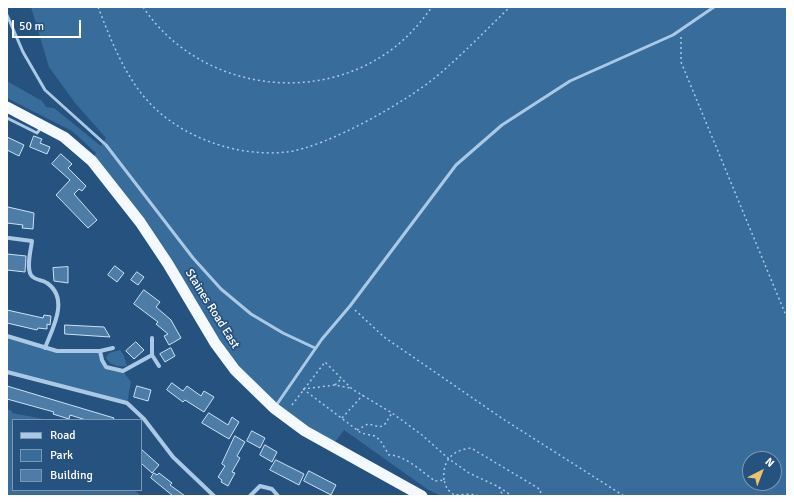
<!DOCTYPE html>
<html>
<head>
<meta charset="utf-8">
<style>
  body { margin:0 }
  #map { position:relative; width:794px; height:503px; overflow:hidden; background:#25527e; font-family:Signika,sans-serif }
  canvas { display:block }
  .frame { position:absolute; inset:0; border:8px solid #fff; pointer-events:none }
  .legend { position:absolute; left:12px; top:419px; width:130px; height:72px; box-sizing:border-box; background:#25527e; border:1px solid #7c97b2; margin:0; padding:5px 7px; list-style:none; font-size:12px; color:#fff }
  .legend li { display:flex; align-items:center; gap:8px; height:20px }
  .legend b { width:20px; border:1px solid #7c97b2 }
  .north { position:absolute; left:742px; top:451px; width:40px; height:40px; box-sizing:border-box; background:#25527e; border:1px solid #7c97b2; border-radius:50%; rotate:42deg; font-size:11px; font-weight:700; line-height:16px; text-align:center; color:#fff }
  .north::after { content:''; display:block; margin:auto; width:14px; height:18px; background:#efc16e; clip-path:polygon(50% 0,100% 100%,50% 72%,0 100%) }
  .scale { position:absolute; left:12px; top:20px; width:69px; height:18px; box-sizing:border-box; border:2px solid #fff; border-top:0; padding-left:5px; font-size:12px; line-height:14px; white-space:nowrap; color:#fff; -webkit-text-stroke:3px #25527e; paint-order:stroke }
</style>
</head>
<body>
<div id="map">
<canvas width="794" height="503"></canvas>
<div class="frame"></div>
<ul class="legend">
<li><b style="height:5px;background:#aac9e6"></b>Road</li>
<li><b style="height:11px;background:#386c9b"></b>Park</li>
<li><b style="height:11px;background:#4d7ca7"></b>Building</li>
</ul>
<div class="north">N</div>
<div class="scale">50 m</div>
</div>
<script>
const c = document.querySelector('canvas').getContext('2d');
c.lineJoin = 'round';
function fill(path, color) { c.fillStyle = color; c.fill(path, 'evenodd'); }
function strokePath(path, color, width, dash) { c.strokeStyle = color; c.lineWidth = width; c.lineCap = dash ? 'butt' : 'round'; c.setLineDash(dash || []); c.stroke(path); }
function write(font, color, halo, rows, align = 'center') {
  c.font = font + ' Signika,sans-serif'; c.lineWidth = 3.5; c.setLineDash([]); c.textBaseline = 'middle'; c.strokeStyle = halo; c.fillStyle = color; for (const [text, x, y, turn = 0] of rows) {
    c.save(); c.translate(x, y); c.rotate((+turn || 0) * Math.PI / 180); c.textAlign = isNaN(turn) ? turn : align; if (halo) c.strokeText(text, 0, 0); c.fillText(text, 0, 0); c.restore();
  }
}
fill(new Path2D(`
  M31,7H787V496H441L427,489L344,430L332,446L254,390L92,161L96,153L72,131L7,98V81L42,101L46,107L54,108L101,146L106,138L75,103L49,67ZM750,459H774V483H750Z
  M7,336L57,351H100L106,367L123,371L131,382L127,403L7,372Z
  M120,350L124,356L127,366C118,367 111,366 106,358L109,353Z
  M7,409L12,411V413L49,420H13V490H134L141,496H7Z`), '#386c9b');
const building = new Path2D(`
  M34,136L42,139L40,143L50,147L47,154L30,147Z
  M7,137L24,145L19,156L7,150Z
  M61,154L72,164L68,168L86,186L82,191L79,189L74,194L97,220L88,228L56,195L70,180L52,164Z
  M8,207L34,213L33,229L22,228L23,225L7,223Z
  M7,254L26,256L25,272L7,270Z
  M115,266L124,273L117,282L108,275Z
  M68,267V283L54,281L53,268Z
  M137,272L144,277L138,285L131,280Z
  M144,290L160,302L156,307L171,320L181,338L169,345L164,336L168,334L156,324L158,322L134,304Z
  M7,310L43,318L44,315L51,316L50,325L47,324V329L38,328L37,330L7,323Z
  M65,325L104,327L110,337L65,334Z
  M136,342L144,350L134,359L126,351Z
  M171,348L175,356L165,362L160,354Z
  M172,383L183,391L187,386L201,396L204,391L214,397L204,412L185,400L183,402L167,390Z
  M7,386L114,418L113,420H86L70,415L69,419L53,414L54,412L7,399Z
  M137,386L151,390L148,401L134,397Z
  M209,413L228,425L232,417L239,422L229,439L202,423Z
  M252,431L265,438L260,448L247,441Z
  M235,436L245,442L237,456L240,458L232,472L235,473L228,486L221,482L222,480L218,477L225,466L222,464Z
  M265,445L277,452L272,462L260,455Z
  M141,449L159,465L152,473L141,463Z
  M276,460L304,474L299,485L270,470Z
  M309,471L336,485L331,495L304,481Z
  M154,473L157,475L159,473L172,483L170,485L185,496H173L151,478Z`);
fill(building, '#4d7ca7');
strokePath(building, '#cde2f4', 1);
strokePath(new Path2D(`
  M98,7C109,35 120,64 138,89C170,134 233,158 287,152C327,147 406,102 437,76C463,54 486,30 510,7
  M143,7C198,89 317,108 395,47C409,36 421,22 432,7
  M681,37V62L787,318
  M355,310L384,337L503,419L624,496
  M335,385L341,379
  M303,389L361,433L375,436L380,440L389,455C405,455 422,472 435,481L444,480L447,489L454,495L471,494L479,496
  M303,389L335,385L350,388
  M292,405L325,362L352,389L392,413L422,435L449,459L469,473L499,487L503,496
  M342,418L363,395
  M357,430L368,424L380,427L385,424L392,413
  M444,480C442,460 453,450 471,448L538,488L541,491L539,496
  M499,487L512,496`), '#aac9e6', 1.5, [2, 3]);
strokePath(new Path2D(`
  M7,15L23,52L45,90L106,145L193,258L221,289L251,314L283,333L315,348
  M7,118L37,133L41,128
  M275,407L322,339L350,306L456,165L502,125L570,81L673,35L714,7`), '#aac9e6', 3);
strokePath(new Path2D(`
  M9,238L32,241C31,250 26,267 31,275C35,281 42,279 47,283C70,299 52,329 45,348
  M7,336L57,351H100L113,348
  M100,351L102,360L106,367L123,371L152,355V338
  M152,355L159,366
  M7,372L127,403L144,419L173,457L214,496
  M250,496L260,486L272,489L278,496`), '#aac9e6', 4);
strokePath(new Path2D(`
  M7,107L64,137L92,161L140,222L168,264L215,343L235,370L274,408L305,431L422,496`), '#f4f9fe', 11);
write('12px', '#fff', '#25527e', [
  ["Staines Road East",212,309,58]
]);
</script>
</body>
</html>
